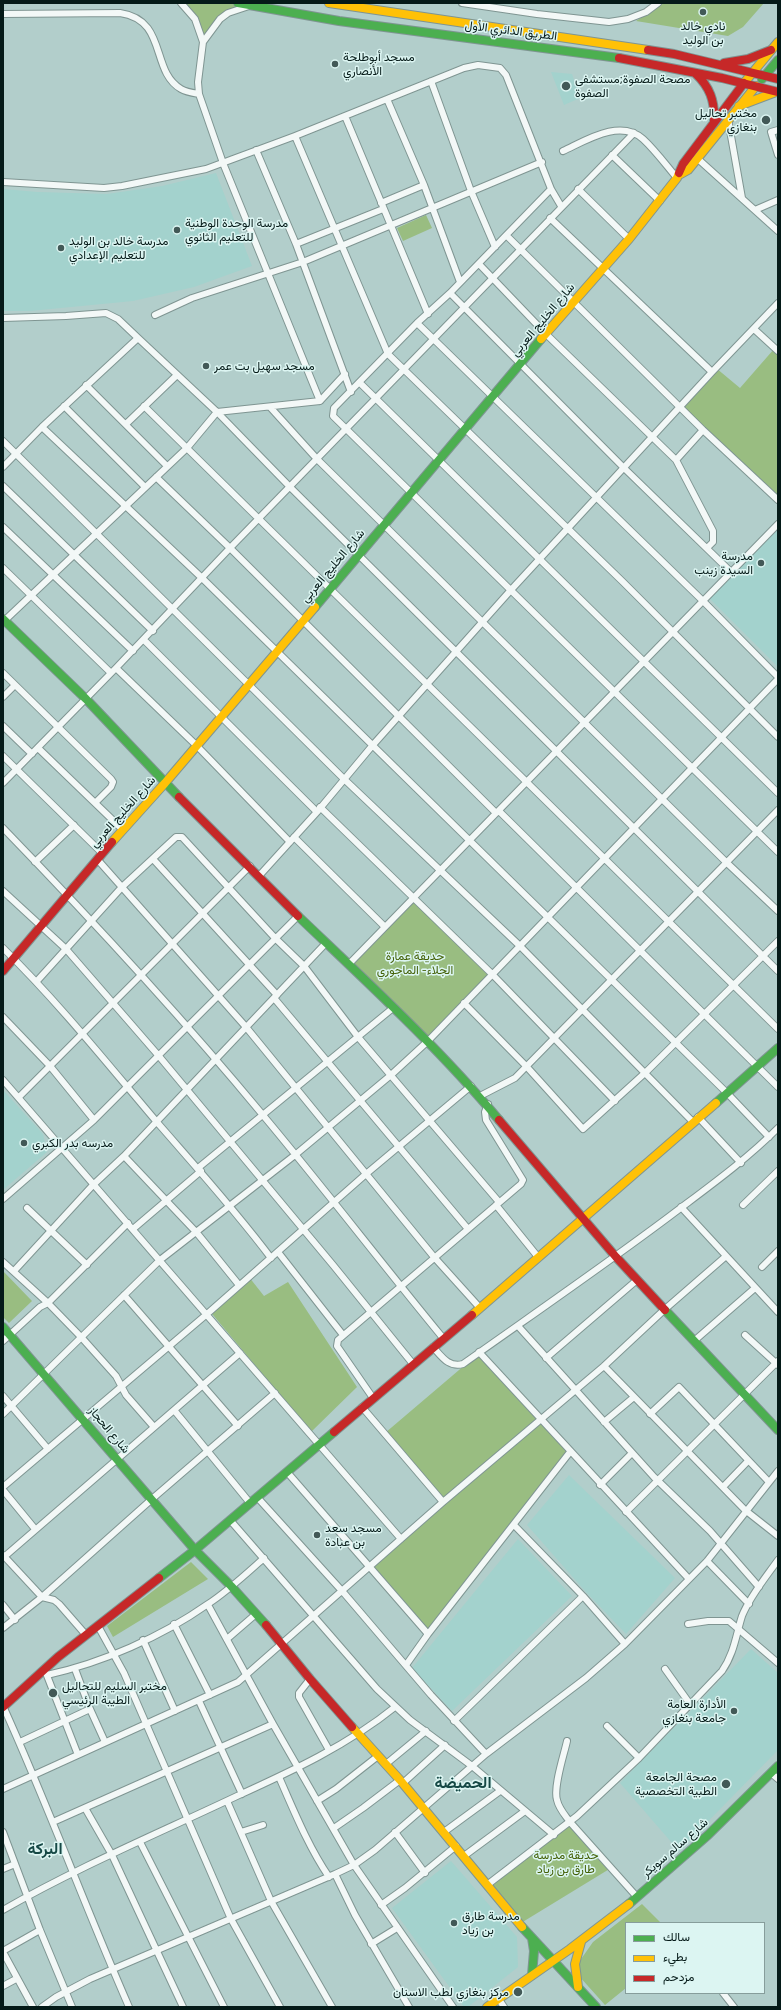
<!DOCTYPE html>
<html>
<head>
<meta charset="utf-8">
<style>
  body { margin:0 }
  #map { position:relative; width:781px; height:2010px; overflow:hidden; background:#b2cecb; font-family:Figtree,Vazirmatn,sans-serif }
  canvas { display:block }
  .frame { position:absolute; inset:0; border:4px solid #051a18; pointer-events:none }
  .legend { position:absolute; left:625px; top:1922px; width:140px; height:72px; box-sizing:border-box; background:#dcf5f2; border:1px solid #869d9b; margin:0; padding:5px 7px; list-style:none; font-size:12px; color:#051a18 }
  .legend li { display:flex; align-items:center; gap:8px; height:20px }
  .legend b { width:20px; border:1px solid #869d9b }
</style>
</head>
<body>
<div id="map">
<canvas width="781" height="2010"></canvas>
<div class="frame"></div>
<ul class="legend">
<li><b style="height:5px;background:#4caf50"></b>سالك</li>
<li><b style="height:5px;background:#ffc107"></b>بطيء</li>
<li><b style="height:5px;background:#c62828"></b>مزدحم</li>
</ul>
</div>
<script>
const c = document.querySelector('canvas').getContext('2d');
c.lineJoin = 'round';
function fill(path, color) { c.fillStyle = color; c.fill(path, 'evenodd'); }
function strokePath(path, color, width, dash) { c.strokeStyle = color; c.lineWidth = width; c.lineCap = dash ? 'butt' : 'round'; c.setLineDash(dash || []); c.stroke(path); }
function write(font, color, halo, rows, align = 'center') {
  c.font = font + ' Figtree,Vazirmatn,sans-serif'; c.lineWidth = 3; c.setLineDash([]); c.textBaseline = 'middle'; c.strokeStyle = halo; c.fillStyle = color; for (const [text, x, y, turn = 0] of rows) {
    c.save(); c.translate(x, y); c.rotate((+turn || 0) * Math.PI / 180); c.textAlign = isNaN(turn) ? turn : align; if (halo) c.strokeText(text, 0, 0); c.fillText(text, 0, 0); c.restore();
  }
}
fill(new Path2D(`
  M551,72L572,74L580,98L564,105Z
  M216,173L252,266L194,287L133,301L30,311H3V189L38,192L107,194L162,186Z
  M778,528V667L709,598Z
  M3,1090L43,1134L47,1152L3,1190Z
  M569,1475L675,1578L626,1634L585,1591L527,1525Z
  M518,1539L572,1596L452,1711L412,1668Z
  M751,1649L778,1673V1750L679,1851L620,1783Z
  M451,1861L517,1937L518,1967L468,2007H464L392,1908Z`), '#a3d2cd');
fill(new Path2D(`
  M182,3H238L252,5L228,13L203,42L199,27Z
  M664,3H764L743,27L728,36L636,21Z
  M426,215L432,228L403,241L397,228Z
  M774,349L778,353V500L681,406L716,368L740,388Z
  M414,898L492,974L428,1041L350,964Z
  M3,1271L32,1301L9,1323L3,1317Z
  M249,1277L264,1296L288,1282L357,1387L311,1432L208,1309Z
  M479,1353L540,1418L443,1502L385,1433Z
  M540,1419L569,1452L428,1634L371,1568Z
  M191,1562L208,1579L113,1637L107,1626Z
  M570,1822L611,1868L521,1923L488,1885Z
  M642,1904L661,1923H626V1988L605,2005L579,1976V1962L593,1942Z`), '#99bd81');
const street = new Path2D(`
  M181,3L195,19L203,42
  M462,3L537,14L609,22L628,19L646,12L658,3
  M249,6L228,13L220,19L203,42L198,82L199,94L223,163L320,401
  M3,14L120,13C168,20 150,71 181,89C186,92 193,93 199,94
  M431,81L471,191L495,247
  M387,99L424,185L460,282
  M345,116L428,314
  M728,119L742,198
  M778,130L771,132L778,155
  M295,136L388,354L623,582L778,737
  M256,150L296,244L351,392
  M563,151C585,141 620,118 643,139C655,150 666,165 677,178
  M612,155L660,201
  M698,159L778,231
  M3,182L104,188L122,186L206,169L295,136L464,68L478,65L500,68L506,75L551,189L450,293L417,323L334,408L333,416L778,852
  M551,189L561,206
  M578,189L629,239
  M381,203L424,185
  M755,210L778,200
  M550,218L712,372
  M507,236L703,430L778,500
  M296,244L383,209
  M479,264L546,334L676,460L713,531V542L707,548
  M450,293L624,468L730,571
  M155,315L192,298L303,262L542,162
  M3,318L66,316L106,313L118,319L138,338
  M417,323L703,601L778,677
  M754,329L778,351
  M360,383L778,793
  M86,385L167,466
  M64,406L145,487
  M144,406L778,1029
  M270,407L317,459L726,862L778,911
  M126,424L177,375
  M42,427L202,578L727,1093L769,1137
  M3,441L344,779L520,946L693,1122
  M676,460L703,430
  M3,467L42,427L138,338L217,412L320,401L345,374
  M156,477L230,548L496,813
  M3,486L153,631
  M3,527L133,651
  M3,568L111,673
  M3,622L187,448L217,412L290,487L778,971
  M144,640L317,812
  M116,668L196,745L290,842
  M3,673L111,779L113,782L111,787L95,803
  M3,697L15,685
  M3,726L32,754
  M38,748L123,830
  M3,756L102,853
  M3,783L116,668L230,548L634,133
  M320,807L492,974L615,1101
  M499,811L778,1087
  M3,828C93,921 180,1015 262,1114C324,1188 382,1264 443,1338
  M294,837L385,927
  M97,859L246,1027L434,1257L480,1308
  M153,859L277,995
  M35,862L74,825
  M259,876L317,812L372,746L510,591L712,372L778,303
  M3,891L66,949L158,1055L333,1265L413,1364
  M3,948C58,1002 106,1062 156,1121C195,1166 235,1210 271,1258
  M349,964L778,524
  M37,981L122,887L176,837H182L275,938L304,966L358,1037L499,1202
  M274,998L468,1229
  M464,1003L527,1067L583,1129L646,1072L778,941
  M3,1017L50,1066L94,1120
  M3,1080L401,1539
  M480,1096L515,1078L778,810
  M19,1097L250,866
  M698,1117L741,1163
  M124,1156L197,1233L239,1285
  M198,1168L393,1008
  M3,1199L94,1120L298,916
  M496,1205L538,1257
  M743,1205L778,1171
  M681,1207L778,1312
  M27,1208L87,1265
  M133,1229L201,1171
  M278,1252L343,1335
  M3,1262L48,1303L82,1338L116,1376L126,1395L154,1427
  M762,1267L778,1251
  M14,1271L93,1185L124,1156L326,943
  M124,1295L238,1426
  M518,1326L654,1477L710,1531L759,1587
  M745,1335L778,1365
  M3,1341L40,1307L48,1303L128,1223
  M694,1341L755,1288
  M433,1347C442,1357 449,1368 463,1364C532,1315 602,1267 670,1216C707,1188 745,1161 778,1128
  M479,1352L689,1579
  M546,1358L637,1280
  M604,1366L745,1510L778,1536
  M3,1396L48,1449
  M373,1398L337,1346L338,1340L521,1184L523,1180L486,1120L485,1112L488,1104
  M362,1407L443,1502
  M174,1410L250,1503
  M3,1414L160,1260L295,1155L391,1075L428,1041L778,679
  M650,1414L679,1387L769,1482
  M604,1422L634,1397
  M287,1472L428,1634
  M600,1485L632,1453
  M3,1487L207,1314L366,1174L471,1086
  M723,1487L748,1461
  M3,1490L35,1529
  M257,1497L343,1592L431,1695L486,1754
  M626,1512L778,1361
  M230,1520L377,1689L410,1720L472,1766L554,1835
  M514,1525L583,1596L625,1644
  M3,1555L42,1597L54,1600L59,1604L86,1635
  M4,1557L240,1353
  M707,1561L749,1604
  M3,1605L15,1620
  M208,1605L273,1724L354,1865L453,2007
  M174,1624L210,1695
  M688,1624L708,1621H729L778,1663
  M98,1626L124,1673L231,1919L280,2007
  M3,1628L42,1597L152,1499L275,1393
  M227,1639L256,1614
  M143,1640L175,1711
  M406,1665L428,1634L570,1452
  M665,1669L690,1704
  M46,1673L78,1755
  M47,1675C102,1663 161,1637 208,1604C228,1591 246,1574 264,1558
  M310,1679L299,1693V1697L329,1750
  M199,1701L242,1794
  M3,1706C48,1805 85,1907 129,2007
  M90,1709L105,1742
  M454,1721L583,1596
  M607,1726L639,1758
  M567,1741C564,1755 553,1787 557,1800C559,1809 565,1815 570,1822L637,1897
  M20,1742L90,1709L75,1669
  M386,1764L426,1731
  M771,1773L778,1779
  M279,1777C294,1811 308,1846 329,1877
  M403,1783L445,1745
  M3,1789L238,1682L443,1502L604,1366L664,1310L725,1257
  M227,1801L271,1901L332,2007
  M317,1801L336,1789L378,1756
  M85,1808L112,1855L183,2007
  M53,1822L273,1724
  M334,1828L363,1808L400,1780
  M3,1832L40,1930L72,2007
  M241,1832L263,1825
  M395,1832L425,1873
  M444,1832L500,1791
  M140,1842L224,2007
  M464,1856L525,1811
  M3,1869L15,1864
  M335,1874L355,1915L409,2007
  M487,1885L577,1816L639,1758L722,1671C734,1654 736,1635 742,1616C750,1596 766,1577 778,1560
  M381,1905L405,1888L456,1846
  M3,1910C78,1867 159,1833 237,1796C292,1771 348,1745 395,1707
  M371,1944L397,1928
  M3,1951L40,1930
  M3,1952L33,2007
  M3,1986L16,1979
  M723,1993L734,2007
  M498,1998L504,2007
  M42,2007L56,1997L90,1979L335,1874L354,1865L375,1850L486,1754L586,1678L625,1644L707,1561L778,1471`);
const fast = new Path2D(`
  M238,3L339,21L619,58
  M762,79L778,60
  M315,607L541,339
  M3,619L86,699L179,797
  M298,916C367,982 438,1047 499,1120
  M716,1103L778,1048
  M665,1310L778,1430
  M3,1327L195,1550L231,1586L266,1625
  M159,1578L195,1550L334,1432
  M629,1904L708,1835L778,1766
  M522,1927L596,2007
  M532,1938L534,1951L532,1975`);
const slow = new Path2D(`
  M329,3L648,50
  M744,83L778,42
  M739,106L776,92
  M679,175L688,170L756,86
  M541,339L629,239L677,178L679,173
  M112,842L165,783L315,607
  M472,1315L716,1103
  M352,1727L400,1780L522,1927
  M578,1987L575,1964L581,1942
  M487,2007L570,1949L629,1904`);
const jam = new Path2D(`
  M648,50L674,54L778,79
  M619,58L722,78L778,92
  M724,63L748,59L771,50
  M695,73C710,87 715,101 714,121
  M679,173L683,164L744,83
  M179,797L298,916
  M3,971L112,842
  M499,1120L616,1257L665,1310
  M334,1432L472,1315
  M266,1625L310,1679L352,1727
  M3,1707L58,1657L159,1578`);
strokePath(street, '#7f9592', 8);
strokePath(fast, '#7f9592', 10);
strokePath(slow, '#7f9592', 10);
strokePath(jam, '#7f9592', 10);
strokePath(street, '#f3f8f7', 6);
strokePath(fast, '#4caf50', 8);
strokePath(slow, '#ffc107', 8);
strokePath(jam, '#c62828', 8);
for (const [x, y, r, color] of [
  [703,12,4,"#425957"],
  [335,64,4,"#425957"],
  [566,86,5,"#425957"],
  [766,120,5,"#425957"],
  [177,230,4,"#425957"],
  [61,248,4,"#425957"],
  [206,366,4,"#425957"],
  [761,563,4,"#425957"],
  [24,1143,4,"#425957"],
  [317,1535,4,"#425957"],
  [53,1693,5,"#425957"],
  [734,1711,4,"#425957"],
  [726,1784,5,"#425957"],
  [454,1923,4,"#425957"],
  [518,1992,5,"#425957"]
]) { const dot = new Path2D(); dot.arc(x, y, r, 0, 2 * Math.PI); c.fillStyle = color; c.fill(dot); strokePath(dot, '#dcf5f2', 1.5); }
write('12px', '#051a18', '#dcf5f2', [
  ["نادي خالد",703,26,"center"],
  ["بن الوليد",703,40,"center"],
  ["مسجد أبوطلحة",343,57],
  ["الأنصاري",343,71],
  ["مصحة الصفوة;مستشفى",575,79],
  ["الصفوة",575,93],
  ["مختبر تحاليل",757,113,"right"],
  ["بنغازي",757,127,"right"],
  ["مدرسة الوحدة الوطنية",185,223],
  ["للتعليم الثانوي",185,237],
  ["مدرسة خالد بن الوليد",69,241],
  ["للتعليم الإعدادي",69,255],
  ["مسجد سهيل بت عمر",214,366],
  ["مدرسة",753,556,"right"],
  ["السيدة زينب",753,570,"right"],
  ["مدرسه بدر الكبري",32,1143],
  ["مسجد سعد",325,1528],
  ["بن عبادة",325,1542],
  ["مختبر السليم للتحاليل",62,1686],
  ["الطيبة الرئيسي",62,1700],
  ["الأدارة العامة",726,1704,"right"],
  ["جامعة بنغازي",726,1718,"right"],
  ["مصحة الجامعة",717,1777,"right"],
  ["الطبية التخصصية",717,1791,"right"],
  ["مدرسة طارق",462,1916],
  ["بن زياد",462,1930],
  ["مركز بنغازي لطب الاسنان",509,1992,"right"]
], 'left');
write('12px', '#051a18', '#dcf5f2', [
  ["الطريق الدائري الأول",511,31,7],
  ["شارع الخليج العربي",543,320,-50],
  ["شارع الخليج العربي",333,566,-50],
  ["شارع الخليج العربي",123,812,-48],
  ["شارع الحجاز",109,1430,50],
  ["شارع سالم سويكر",675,1848,-41]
]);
write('12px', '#436006', '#dcf5f2', [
  ["حديقة عمارة",415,956],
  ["الجلاء- الماجوري",415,970],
  ["حديقة مدرسة",566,1855],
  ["طارق بن زياد",566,1869]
]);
write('bold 16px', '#154845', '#dcf5f2', [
  ["الحميضة",463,1783],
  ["البركة",45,1849]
]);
</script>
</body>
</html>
